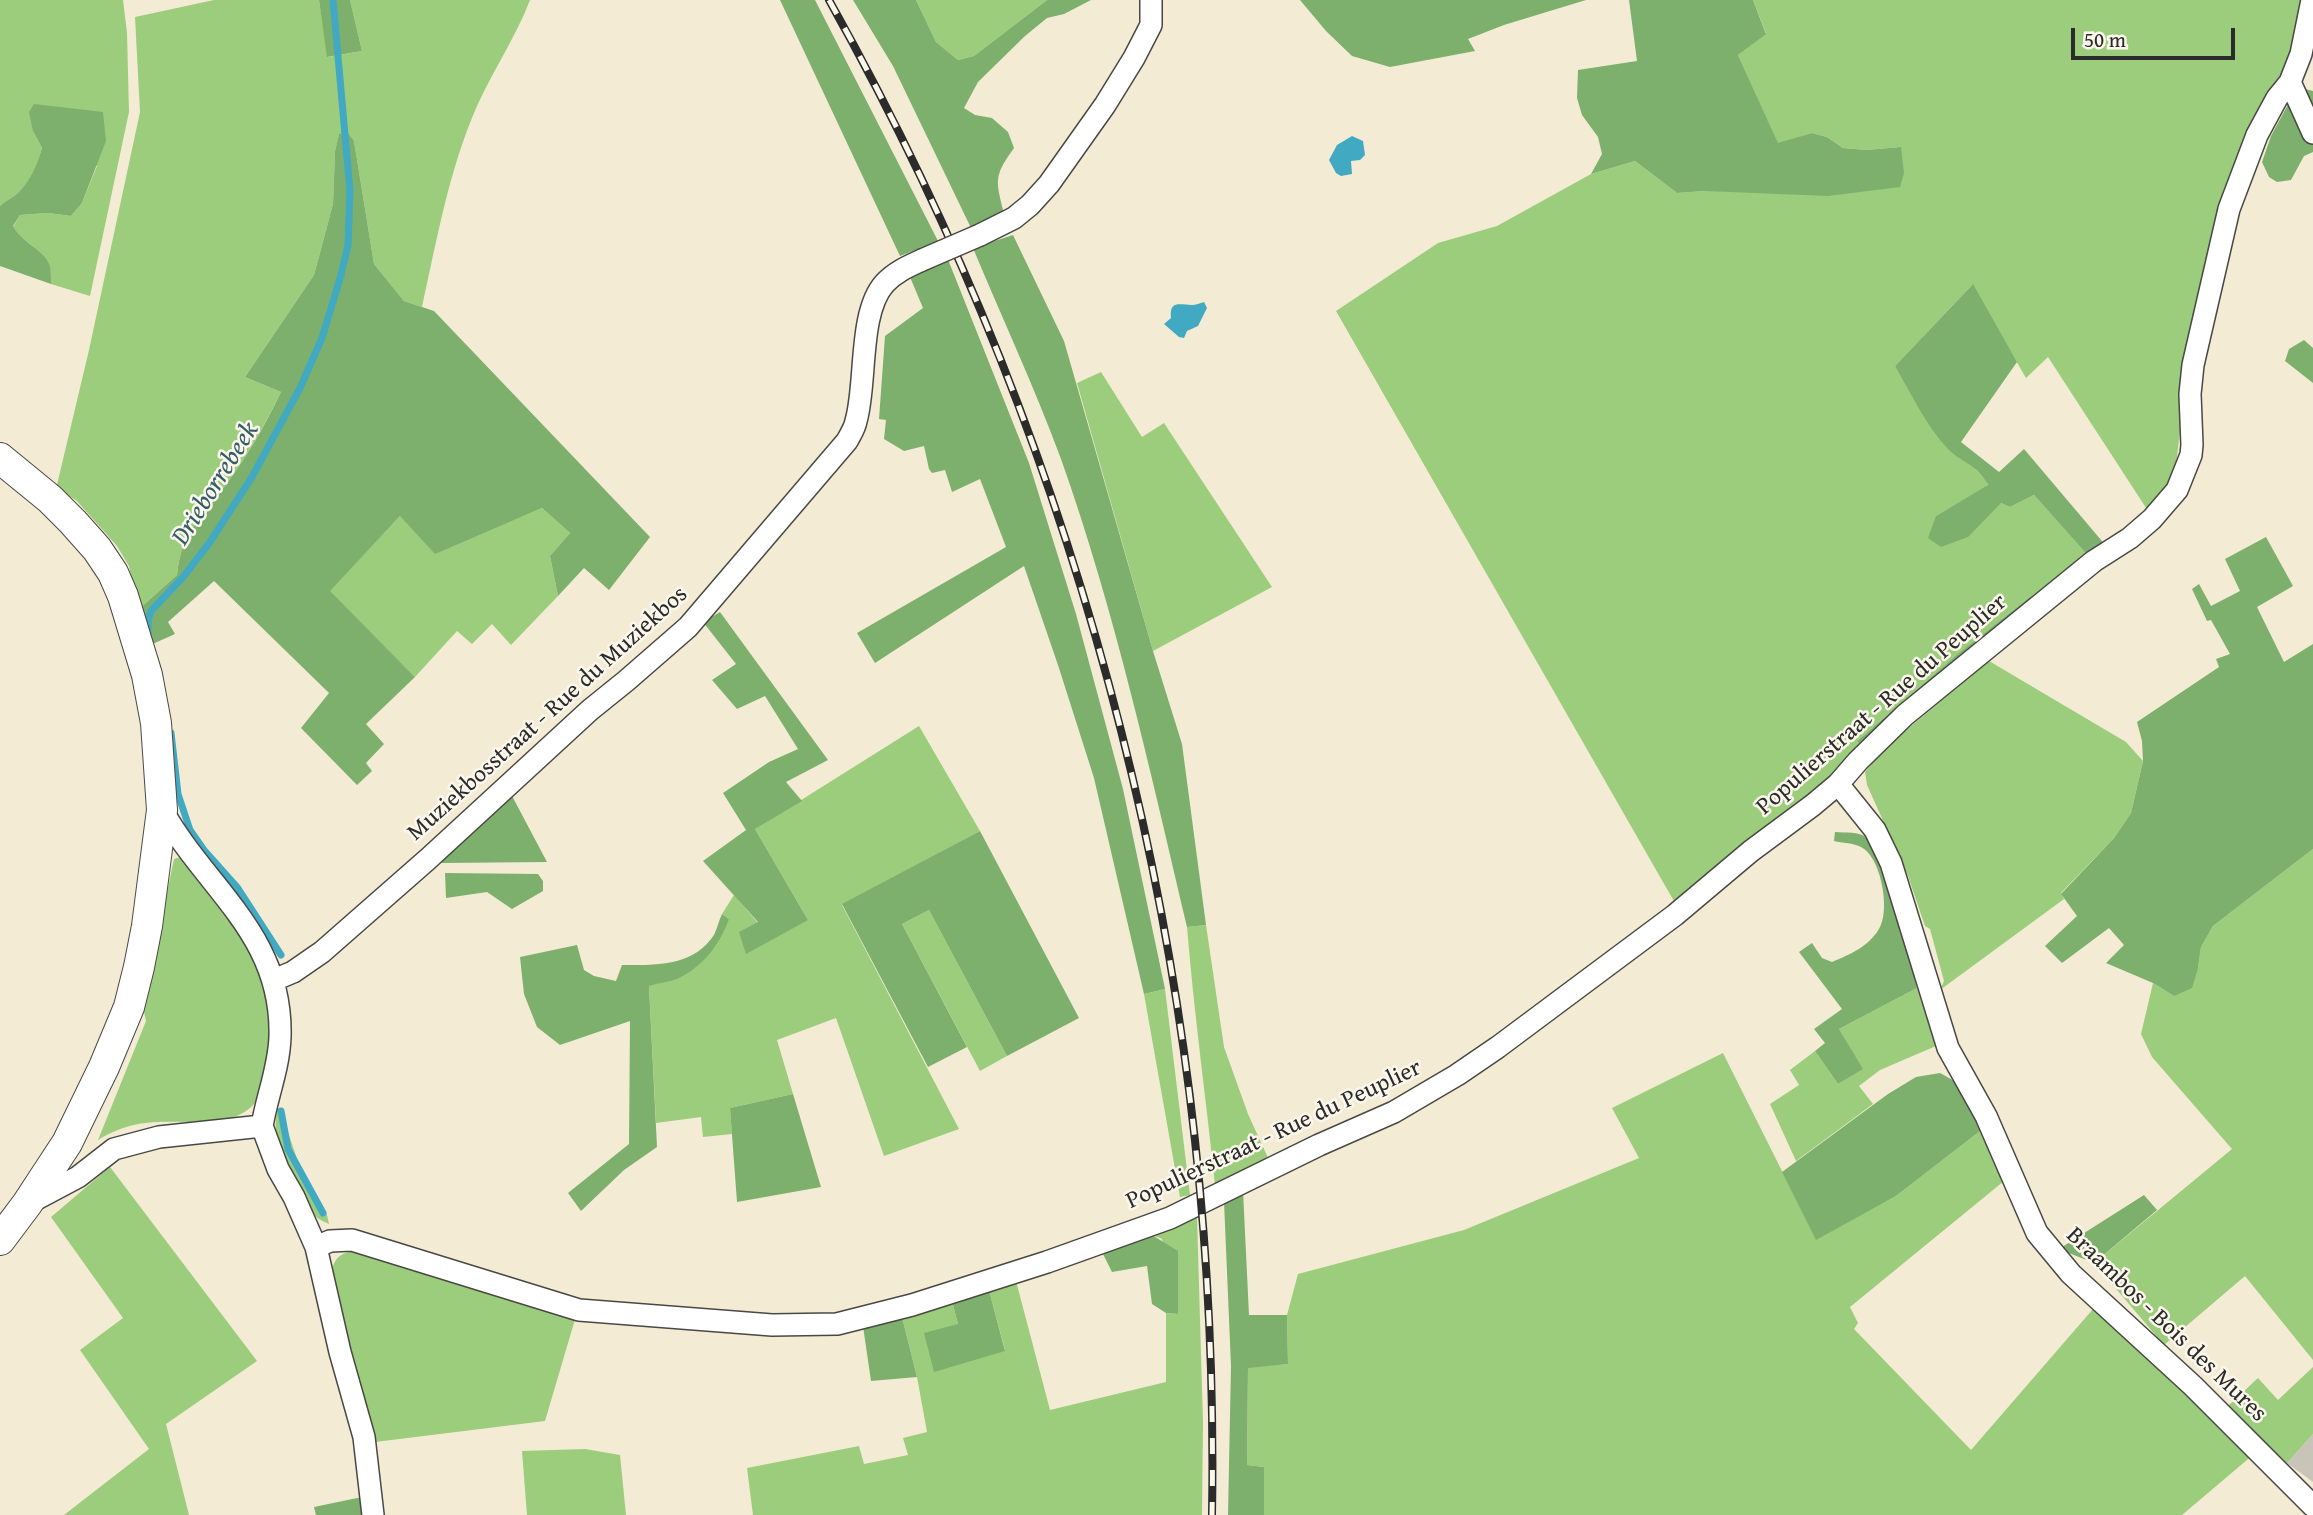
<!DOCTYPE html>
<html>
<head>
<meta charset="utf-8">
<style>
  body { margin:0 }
  #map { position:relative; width:2313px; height:1515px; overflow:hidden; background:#f3ebd4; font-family:"Gentium Book Plus",serif }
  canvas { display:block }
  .scale { position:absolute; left:2071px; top:28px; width:164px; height:32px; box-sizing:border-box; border:4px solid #2b2b2b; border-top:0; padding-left:9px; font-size:21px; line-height:24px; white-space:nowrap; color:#2b2b2b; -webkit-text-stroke:5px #fbf7ec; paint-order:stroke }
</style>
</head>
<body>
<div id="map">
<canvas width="2313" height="1515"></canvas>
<div class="scale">50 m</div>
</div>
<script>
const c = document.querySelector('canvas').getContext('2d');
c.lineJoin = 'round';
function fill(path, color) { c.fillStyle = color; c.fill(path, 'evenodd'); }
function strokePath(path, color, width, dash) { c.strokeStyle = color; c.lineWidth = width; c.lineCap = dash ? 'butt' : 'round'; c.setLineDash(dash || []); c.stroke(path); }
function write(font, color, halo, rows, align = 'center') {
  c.font = font + ' "Gentium Book Plus",serif'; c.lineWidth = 5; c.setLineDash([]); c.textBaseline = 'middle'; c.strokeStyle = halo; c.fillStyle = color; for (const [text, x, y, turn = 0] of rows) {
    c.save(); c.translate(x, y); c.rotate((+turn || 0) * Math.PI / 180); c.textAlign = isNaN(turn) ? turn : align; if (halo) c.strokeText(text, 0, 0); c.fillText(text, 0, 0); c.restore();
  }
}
fill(new Path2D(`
  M2313,1434V1482L2287,1463Z`), '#c8c4b8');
fill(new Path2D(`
  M0,0H123L127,33L129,112L90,296L51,284C51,278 51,271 49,266C44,249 22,242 13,227L20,215L48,213L71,216L82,203L97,166L33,131L42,148C37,165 32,180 18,193C12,198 5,201 0,206Z
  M214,0H319L328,57L362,51L350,0H530C516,37 493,70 477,106C449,170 437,239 422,307L404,301L374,264L354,141L339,135L335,151L333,204L314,275L245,377L281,392C265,425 247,456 225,486C200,521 182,529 177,575L137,611L129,566L117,546L76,500L56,489L89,350L140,112L135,17Z
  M916,0H1047L974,56L958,60L936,42Z
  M1753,0H2304L2298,41L2249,134L2184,398L2175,473L2150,514L2048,357L2026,378L1972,285L1895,366L1968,462L1982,472L1988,486L1936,516L2001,503L2010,507L2034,495L2091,559L2038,604L2031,596L1960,652L1858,740L1864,746L1817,788L1675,903L1336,311L1438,243L1497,226L1591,174L1635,161L1677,193L1705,191L1901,147L1866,150L1843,148L1827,137L1812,133L1778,144L1738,55L1766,33Z
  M1101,372L1142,437L1164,423L1272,587L1153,651L1077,383Z
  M542,508L570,533L550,556L558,596L511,645L492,624L472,644L457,631L415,677L329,591L401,515L435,553Z
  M1989,661L2126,742L2143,761L2131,813L2114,838L2061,893L2064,899L1940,990L1944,981L1930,929L1925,926L1908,876L1867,785L1865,772L1886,747Z
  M919,726L980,831L842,905L959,1129L884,1156L836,1018L777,1040L793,1094L730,1108L732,1134L703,1137L701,1117L656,1123L649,985L676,979L729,919L722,914L734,895L758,923L808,920L755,829Z
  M2313,849V1360L2245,1276L2164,1345L2094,1263L2232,1149L2152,1057L2141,1034L2153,983L2174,996L2198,968L2201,947L2213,926Z
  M184,856C238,926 282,970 267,1065C263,1093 260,1107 232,1118C221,1123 207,1122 195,1122C156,1122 133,1119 98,1140L146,1021L143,1007L174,859Z
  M929,910L1007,1056L980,1071L902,924Z
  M1206,925L1224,1047L1248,1114L1269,1160L1215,1185C1206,1099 1194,1013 1187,927Z
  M1917,988L1936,1046L1880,1070L1859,1086L1873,1104L1796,1161L1770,1104L1799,1085L1790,1070L1815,1051L1838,1084L1862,1069L1839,1029Z
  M1165,989L1190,1195L1180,1197L1144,994Z
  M1723,1053L1816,1239L1896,1196L1984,1128L2004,1181L1850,1307L1858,1323L1854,1329L1971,1450L2093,1309L2254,1454L2182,1515H1264V1467L1247,1465L1248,1367L1288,1364L1287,1315L1298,1274L1464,1230L1639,1158L1612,1108Z
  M277,1110L281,1111L300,1168L327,1215L329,1224C322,1221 316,1218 312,1212C303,1199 281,1152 277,1137C275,1128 275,1119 277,1110Z
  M110,1167L257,1361L166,1424L189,1515H64L149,1449L80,1350L123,1318L51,1217Z
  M1197,1217L1203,1422L1202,1515H753L747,1468L859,1446L864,1464L908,1455L903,1438L927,1432L917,1377L902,1317L952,1301L958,1324L1005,1350L989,1290L1016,1281L1050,1410L1166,1382V1313L1177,1314L1162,1239L1152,1235Z
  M359,1250L576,1316L545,1421L375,1442L332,1282C330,1261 338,1252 359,1250Z
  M2313,1367V1434L2287,1463L2228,1406L2258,1378L2278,1400Z
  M585,1449L620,1455L626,1515H527L522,1451Z`), '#9ccd7c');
fill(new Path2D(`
  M319,0H350L362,51L327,57Z
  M780,0H815L938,241L900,256Z
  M853,0H916L936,42L958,60L974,56L1047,0H1091L1064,14L1047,18L1025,36L978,82L964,108L975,115L992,118L1008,132L1014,148C993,177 996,180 1004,214L971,228L893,66Z
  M1300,0H1586L1504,25L1468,39L1475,51L1390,67L1352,56L1326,31Z
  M1629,0H1753L1766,34L1738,55L1778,143L1812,133L1827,137L1843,148L1866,150L1901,147L1904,173L1900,187L1828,196L1705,191L1677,193L1635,161L1591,174L1602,154L1598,137L1582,115L1577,98L1578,70L1637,61Z
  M2305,89L2313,91V152L2304,156L2291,180L2277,182L2269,177L2262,162L2271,136L2291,99Z
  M34,104L103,112L106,141L82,203L71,216L48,213L20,215L13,226C21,242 44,249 50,266C51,271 51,278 51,284L0,266V206C5,201 12,198 18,193C31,180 37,165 42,148L33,131L29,112Z
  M347,132L354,141L374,264L404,301L434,311L650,537L609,590L584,568L558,596L550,556L570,533L542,508L435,554L400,516L330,591L415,677L366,724L384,744L366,763L372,771L357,785L301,728L329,693L214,581L168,622L175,634L148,646L137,611L177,575C182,529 200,521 225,486C247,456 265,426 281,392L245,377L314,275L333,204L335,151L339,134Z
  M1013,235L1064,341L1153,651L1182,744L1206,925L1187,927C1150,770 1115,611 1061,459C1035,388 1002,318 973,248Z
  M947,257L1029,463L1076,614L1123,789L1165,989L1144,994L1094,778L1058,665L1024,566L875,663L857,633L1006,547L980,479L952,492L945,470L932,473L929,469L924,446L904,451L884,439L886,420L879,419L885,336L923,308L910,277Z
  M1973,284L2017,362L1961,442L1999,472L2024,449L2107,547L2091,559L2034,495L2010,507L2001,503L1968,537L1941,547L1928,538L1936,516L1988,485C1977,463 1964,465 1948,449C1926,426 1911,393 1895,366Z
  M2304,340L2313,348V383L2285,361L2289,349Z
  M2266,537L2293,586L2257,607L2284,662L2313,644V849L2213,926L2201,947L2198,968L2192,988L2174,996L2153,983L2106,963L2124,945L2109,928L2062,963L2045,946L2077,916L2061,894L2114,838L2131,813L2143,761L2142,741L2137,722L2219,667L2216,659L2230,654L2211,620L2207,621L2192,589L2199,584L2211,606L2240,591L2225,559Z
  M2031,596L2038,604L1864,746L1857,741L1960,652Z
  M720,612L828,760L786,782L802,801L755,829L808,920L746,954L739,932L758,922L703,861L746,830L723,793L769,762L798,749L765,696L737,709L712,680L736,664L703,622Z
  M511,794L547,862L441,863Z
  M980,831L1079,1018L1007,1056L929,910L902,924L967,1047L928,1067L842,904Z
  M1835,832C1845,833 1859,831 1867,838C1890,860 1909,955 1917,988L1839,1029L1863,1069L1838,1084L1815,1051L1825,1043L1814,1029L1842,1009L1799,952L1812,943L1822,958L1832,962C1851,954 1870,946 1880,927C1890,908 1881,857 1861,847C1854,843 1842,843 1834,841Z
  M445,873L538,874L543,881V891L512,909L487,892L446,898Z
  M722,914L729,919C720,944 703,967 677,979C669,982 658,983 649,986L657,1147L624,1170L581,1211L568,1193L629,1144L630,1021L560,1045L537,1027L524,994L520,957L577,945L584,970L594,976L616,981L622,965C655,965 693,967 714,935C717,929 719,920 722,914Z
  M1940,1073L1958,1083L1984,1128L1896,1196L1816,1240L1782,1172L1888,1094L1916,1077Z
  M793,1094L821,1187L737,1202L730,1108Z
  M1243,1191L1249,1315H1287L1288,1364L1248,1368L1247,1465L1264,1467V1515H1228L1231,1366L1224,1201Z
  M2144,1195L2157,1210L2094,1263L2059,1249Z
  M1152,1235L1178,1251V1314L1166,1313L1152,1304L1147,1266L1112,1272L1102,1252Z
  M989,1290L1005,1351L934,1372L924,1333L958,1324L952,1301Z
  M902,1317L917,1377L871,1381L863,1326Z
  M362,1497L364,1515H316L314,1507Z`), '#7db06c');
fill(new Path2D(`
  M1352,136L1363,141L1365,155L1360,160L1351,161L1352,174L1341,176L1336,173L1329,160L1337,145Z
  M1204,302L1207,308L1198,326L1187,331L1184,338L1179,337L1164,324L1171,318C1169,300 1180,305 1192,305C1196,305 1200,303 1204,302Z`), '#41a9c1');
strokePath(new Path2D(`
  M148,633V620L151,611L184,576L210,542L252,477L300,388L322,338L341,275L348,245L350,191L333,0
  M171,733L178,794L190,830L204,850L237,887L281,955
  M281,1111L288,1149L323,1213`), '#41a9c1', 7);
const minor = new Path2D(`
  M2290,82L2313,133
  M980,235L1014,218L1030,205L1049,184L1105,105L1134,58L1151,25V0
  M1838,784L1875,830L1891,863L1948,1048L1986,1116L2037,1233L2071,1274L2193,1386L2313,1506
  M162,810C207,890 283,935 280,1037C279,1068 267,1096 262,1126
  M274,980L293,972L322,952L428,859L590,710L626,681L688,627L847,441C850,435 855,428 856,421C867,384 858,312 885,283C895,272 909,266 922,260
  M262,1126L278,1169L294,1197L316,1247L340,1352L364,1437L373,1515
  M29,1203L78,1177L114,1149L159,1137L262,1126
  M316,1247L330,1241L352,1240L579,1310L772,1325L837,1324L912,1305L1047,1262L1170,1218L1319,1145L1394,1112L1457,1075L1498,1047L1675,915L1751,851L1813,805L1838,784L1858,761L1905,715L2094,561L2130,538L2152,519L2177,490L2191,455L2192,445L2190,394L2193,365L2229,209L2257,135L2277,98L2290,82L2301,54L2312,0`);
const secondary = new Path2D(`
  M0,458L50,499L73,522L97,549L113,573L123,596L147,675L156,723L162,810L147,926L139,967L129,1007L104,1067L67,1143L27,1204L0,1240`);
strokePath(minor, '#494844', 24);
strokePath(secondary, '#494844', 32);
strokePath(minor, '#fff', 21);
strokePath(secondary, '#fff', 30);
const rail = new Path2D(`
  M829,0C1089,464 1221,983 1212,1515`);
strokePath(rail, '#2b2b2b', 8);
strokePath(rail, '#fbf7ec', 5, [16]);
const minorBridge = new Path2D(`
  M922,260L980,235`);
strokePath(minorBridge, '#494844', 24, []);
strokePath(minorBridge, '#fff', 21);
write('24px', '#2b2b2b', '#fbf7ec', [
  ["Populierstraat - Rue du Peuplier",1882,705,-41],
  ["Muziekbosstraat - Rue du Muziekbos",548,714,-42],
  ["Populierstraat - Rue du Peuplier",1274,1135,-25],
  ["Braambos - Bois des Mures",2166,1325,44]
]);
write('italic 26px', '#345d67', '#fbf7ec', [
  ["Drieborrebeek",216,484,-58]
]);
</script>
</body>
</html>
